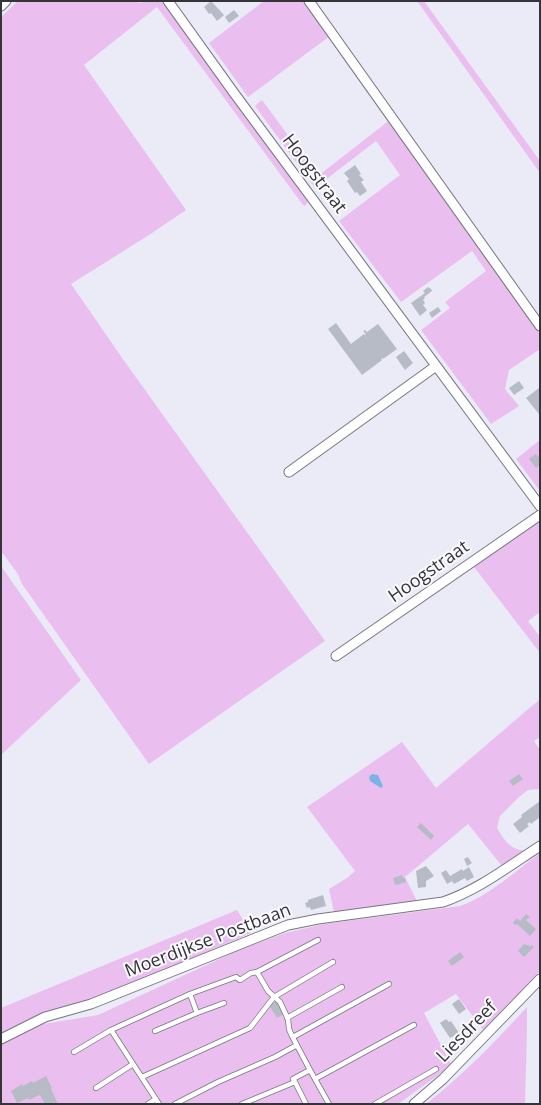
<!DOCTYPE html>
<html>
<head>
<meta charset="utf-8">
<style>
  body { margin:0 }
  #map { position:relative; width:541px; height:1105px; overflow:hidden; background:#ebebf7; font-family:"Open Sans",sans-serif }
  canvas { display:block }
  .frame { position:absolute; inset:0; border:2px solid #343439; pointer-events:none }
</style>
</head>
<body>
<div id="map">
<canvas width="541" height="1105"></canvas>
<div class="frame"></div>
</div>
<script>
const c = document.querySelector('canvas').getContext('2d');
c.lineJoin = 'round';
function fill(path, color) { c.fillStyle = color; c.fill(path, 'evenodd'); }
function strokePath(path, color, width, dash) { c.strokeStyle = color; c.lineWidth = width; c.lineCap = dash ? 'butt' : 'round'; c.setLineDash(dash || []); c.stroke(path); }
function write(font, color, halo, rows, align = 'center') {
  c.font = font + ' "Open Sans",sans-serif'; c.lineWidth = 4; c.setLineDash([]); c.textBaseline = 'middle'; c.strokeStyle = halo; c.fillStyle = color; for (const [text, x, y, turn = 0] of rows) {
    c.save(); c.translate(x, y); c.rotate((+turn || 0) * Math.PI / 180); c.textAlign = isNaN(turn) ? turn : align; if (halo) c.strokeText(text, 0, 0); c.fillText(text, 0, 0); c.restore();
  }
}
fill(new Path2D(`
  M18,1H136L141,3L143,1H163L309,200L305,206L303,205L157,7L84,65L186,210L149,235L71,284L125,362L325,641L149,764L22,584L18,574L1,551V17Z
  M264,1H304L330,36L248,97L209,43Z
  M417,1H424L540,161V173Z
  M262,100L318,176L391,119L540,331V349L509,370L505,389L519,406L491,424L421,330L450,308L445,302L486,271L472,251L401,302L339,221L400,175L376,141L315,188L255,106Z
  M540,440V491L516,459Z
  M540,520V612L528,621L540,637V653L474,567Z
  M1,566L81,680L1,755Z
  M540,699V737L534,741L540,750V789L528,790L519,797L500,816L497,828C503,838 511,851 524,850L502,866L468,824L405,877L417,901L334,912L329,889L347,878L355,871L307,807L402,742L436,788Z
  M540,853V971L484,1031L456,994L424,1013L451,1064L444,1071L398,1104H1V1044L43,1024L98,1015L239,950L285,933L324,924L460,906C486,898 517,870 540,853Z
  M237,910L251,933L127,986L93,999L53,1011L26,1021L1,1033V1008Z
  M527,1007V1032L525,1104H426C463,1075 495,1042 527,1007Z`), '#ebbef0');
fill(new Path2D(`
  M372,774L378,775L383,786L381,788L370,781L369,777Z`), '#7cb3e6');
fill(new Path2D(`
  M211,1L224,15L217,21L211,13L209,14L204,7Z
  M234,10L239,16L229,23L225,17Z
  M355,165L361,174L359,175L364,180L361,182L367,191L360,196L357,192L355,193L347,181L349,179L344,173Z
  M428,287L431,289L432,291L424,297L425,298L423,300L425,303L423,305L427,310L420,316L411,303L425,293L423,291Z
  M438,307L441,311L432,318L429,313Z
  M336,323L351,344L364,334V335L366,334L363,331L365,330L367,332L378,324L397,349L383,359V358L381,359L382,360L362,375L328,329Z
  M404,351L413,363L405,370L396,357Z
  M519,381L524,388L514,395L509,388Z
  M539,388L540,390V413L539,414L526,398Z
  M536,454L538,457L540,455V465L536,468L529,459Z
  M519,774L523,779L513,786L509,781Z
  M540,801V817L531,824L530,822L527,824L529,826L520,833L513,824L522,817L521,815Z
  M421,823L434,836L431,840L417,827Z
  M468,857L472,863L467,866L464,859Z
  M426,866L434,876L426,881V887L418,888L416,871Z
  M469,867L474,877L467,881L465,878L454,884L452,881L447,884L441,873L446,870L450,876L462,869L463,871Z
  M402,875L403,878H405L406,882L395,885L393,878Z
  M323,895L326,906L311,910L310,907L307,908L305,903L308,902V900Z
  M526,914L530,917L526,920L536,929L530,936L517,924L515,925L513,923L517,918L520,921Z
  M524,944L526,945H528L530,947L532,945L534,947L524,957L518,951Z
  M460,952L464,957L452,966L448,961Z
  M459,999L466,1009L459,1014L452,1004Z
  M277,1001L284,1014L277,1018L269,1005Z
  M446,1019L449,1022L451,1021L459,1033L450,1038L440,1023Z
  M46,1076L52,1088L51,1089L58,1104H45L40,1095L29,1100L28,1098L17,1103L11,1091L22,1084L23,1086L32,1081L33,1083Z`), '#b6bbc6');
const lane = new Path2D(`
  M257,972L318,940
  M190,994L197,1013L224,1003
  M287,1018L342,987
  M111,1030L159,1104
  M155,1031L197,1013
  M293,1037L389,984
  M74,1052L111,1030L190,994L236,977L240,980L251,973L257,972L268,991L280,1002L288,1019L289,1029L292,1036L310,1070
  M142,1077L250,1028L274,997L333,962
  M315,1079L329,1104
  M295,1082L293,1079L310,1070L315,1079L414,1025
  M96,1088L133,1064
  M148,1104L156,1099
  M175,1104L218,1082L275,1057L297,1045
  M242,1104L295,1082L306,1104
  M375,1104L436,1069`);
const street = new Path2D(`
  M168,1L234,93L540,506
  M309,1L540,326
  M1,6L6,1
  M289,472L436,366
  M336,656L540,515
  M1,1039L45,1017L91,1004L288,925L318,919L443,902C478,890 509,866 540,846
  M414,1104L443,1079L540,979`);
strokePath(lane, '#777781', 6);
strokePath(street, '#777781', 11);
strokePath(lane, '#fff', 4.5);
strokePath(street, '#fff', 9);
write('18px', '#343439', '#f9f9fe', [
  ["Hoogstraat",314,174,53],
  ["Hoogstraat",429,572,-35],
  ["Moerdijkse Postbaan",208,941,-21],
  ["Liesdreef",467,1032,-46]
]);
</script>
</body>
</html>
